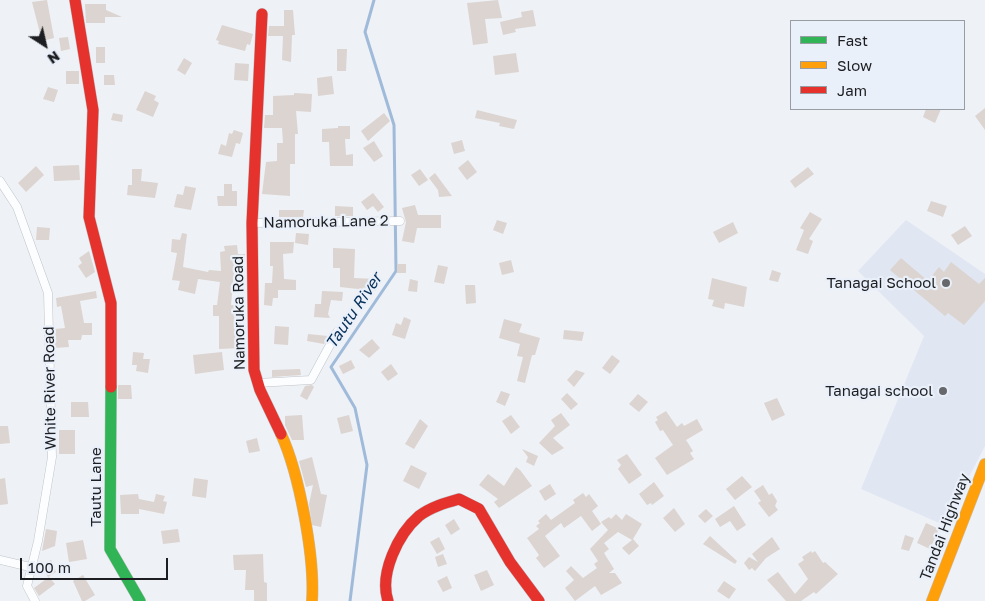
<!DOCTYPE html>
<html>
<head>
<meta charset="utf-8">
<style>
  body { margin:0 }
  #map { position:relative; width:985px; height:601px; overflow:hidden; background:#eef1f6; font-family:"Golos Text",sans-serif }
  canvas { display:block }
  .legend { position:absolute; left:790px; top:20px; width:175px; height:90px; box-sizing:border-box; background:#eaf0fa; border:1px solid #989ca3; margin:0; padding:6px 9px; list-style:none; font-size:15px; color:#1c1e21 }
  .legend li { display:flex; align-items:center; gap:10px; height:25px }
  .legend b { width:25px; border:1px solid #989ca3 }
  .north { position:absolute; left:20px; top:20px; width:50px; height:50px; -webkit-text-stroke:4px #eaf0fa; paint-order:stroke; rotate:145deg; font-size:14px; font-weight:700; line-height:20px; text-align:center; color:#1c1e21 }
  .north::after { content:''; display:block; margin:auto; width:18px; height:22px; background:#1c1e21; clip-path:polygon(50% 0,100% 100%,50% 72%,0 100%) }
  .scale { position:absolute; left:20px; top:558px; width:148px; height:22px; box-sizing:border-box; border:2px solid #1c1e21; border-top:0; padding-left:6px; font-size:15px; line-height:18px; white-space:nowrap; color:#1c1e21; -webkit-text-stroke:4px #eaf0fa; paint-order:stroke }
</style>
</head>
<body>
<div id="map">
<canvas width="985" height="601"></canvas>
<ul class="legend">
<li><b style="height:6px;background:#30b455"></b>Fast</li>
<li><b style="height:6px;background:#ff9f0a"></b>Slow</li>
<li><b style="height:6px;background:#e5322d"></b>Jam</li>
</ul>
<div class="north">N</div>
<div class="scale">100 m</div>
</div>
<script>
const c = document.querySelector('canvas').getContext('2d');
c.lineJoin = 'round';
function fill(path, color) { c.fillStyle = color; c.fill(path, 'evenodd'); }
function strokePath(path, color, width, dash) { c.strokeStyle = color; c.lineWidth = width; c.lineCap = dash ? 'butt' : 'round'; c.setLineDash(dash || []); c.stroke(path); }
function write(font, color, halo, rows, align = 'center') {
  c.font = font + ' "Golos Text",sans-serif'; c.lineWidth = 4.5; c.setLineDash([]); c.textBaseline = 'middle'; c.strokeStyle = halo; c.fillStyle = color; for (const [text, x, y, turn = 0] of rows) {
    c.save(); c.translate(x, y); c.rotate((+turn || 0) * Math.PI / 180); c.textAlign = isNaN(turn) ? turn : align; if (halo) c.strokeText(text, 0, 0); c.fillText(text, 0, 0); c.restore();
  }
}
fill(new Path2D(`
  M906,220L985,274V446L944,525L861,489L924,336L858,271Z`), '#e0e6f2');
strokePath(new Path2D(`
  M350,601L367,465L355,408L331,367L396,271L394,125L365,32L374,0`), '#a0bada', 3);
fill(new Path2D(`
  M47,0L54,38L42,41L32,2Z
  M498,0L502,18L485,19L488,43L473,45L467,3Z
  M85,4H106V10L122,17H105V23H86Z
  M284,10H293L295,35H292L291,62L282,60L283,36H268L269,26H284Z
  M533,10L536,26L515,29L516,32L503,35L500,22L522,17L521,12Z
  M222,25L253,34L250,45L247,44L245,51L218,44L219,41L216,40Z
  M68,37L70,49L61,51L59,38Z
  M96,47H105V63H96Z
  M337,49H347L346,71H337Z
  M516,53L519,72L495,75L493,56Z
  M184,58L192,63L185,75L177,70Z
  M235,63L249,64L248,81L234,80Z
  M66,71H79V84H66Z
  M104,75H114L115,85H104Z
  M332,76L334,94L318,96L317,78Z
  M48,87L58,90L54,102L43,99Z
  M145,91L156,96L154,100L159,103L153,117L136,110Z
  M294,93L312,94L311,112L296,111L298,134H295V164H290V196L262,194L266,162L277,161V143H283L282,128H264L265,115H273V96L294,95Z
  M985,108V130L975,116Z
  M926,109H941L935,123L923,117Z
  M477,110L517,120L514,129L499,126L500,123L475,118Z
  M113,113L123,115L122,122L111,120Z
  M384,113L390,121L368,141L361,131Z
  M338,126H350V139H345L346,155L353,154V166H330L329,142H322V129L338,128Z
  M234,130L243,133L240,144L236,143L232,157L218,154L221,144L226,146L229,133L232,134Z
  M462,140L465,151L454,154L451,143Z
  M374,141L383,156L374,162L363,148Z
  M468,160L477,172L467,180L458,168Z
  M79,165L80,180L54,181L53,166Z
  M36,166L44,175L26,192L18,183Z
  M808,167L814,174L795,188L790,181Z
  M132,169H142L141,181L158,183L155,198L127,195L128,185H132Z
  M420,169L428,180L419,186L411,175Z
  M435,173L452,196L439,197L438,190L429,178Z
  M224,184H232V191H237V206H218L217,196H224Z
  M185,186L196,188L191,210L174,207L177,194L183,195Z
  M373,193L384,207L378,212L373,206L367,210L361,202Z
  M931,201L947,206L943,217L927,211Z
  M415,205L418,215H441V228H417L414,243L402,241L406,222L402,208Z
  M335,206L353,207V216H335Z
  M279,210H304L303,217H279Z
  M810,212L822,219L809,239L813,241L808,254L796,250L804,230L800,228Z
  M497,220L507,223L503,234L493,230Z
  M733,222L738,233L719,243L713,232Z
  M965,226L972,236L958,245L951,235Z
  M37,227L50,228L49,240H36Z
  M182,233L187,234L183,267L208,272L209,270L221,271L220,252L225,251L224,246L237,245L238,254H245V262L235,263L231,305H242L241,348L219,349V316H213V305H217L220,282L198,279L195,294L178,290L180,281L172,280L177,253L171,252L172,239L180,240Z
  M296,233L309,234L308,245L295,243Z
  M270,242H294L293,253L283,254L284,279L296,280V290H278V298H273L272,306L264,305L265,283H272L273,266H270Z
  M333,248L355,249L354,278L377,279L376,291L340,287V268H333Z
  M89,251L95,272L86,278L78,266L82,263L79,258Z
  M901,258L928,281L939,267L944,272L951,262L979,284L985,278V301L964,325L948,313L945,316L890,270Z
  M511,260L514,272L502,275L499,263Z
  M397,264H406V273H397Z
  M438,265L448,267L444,284L434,282Z
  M772,270L781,273L778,282L769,280Z
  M712,278L747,287L744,307L725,303L724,309L712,306L714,300L708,299Z
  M410,279L418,281L417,292L408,291Z
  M465,285H475L476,303L466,304Z
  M96,291L97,298L80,301L84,323H92V335H82L81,340H68L69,347L55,348V329L65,328L61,306L57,307L56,298Z
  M322,291L343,292L342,301L331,300L328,314L330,318L314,317L315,304H321Z
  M404,317L411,320L405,339L392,335L396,323L401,325Z
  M504,319L522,324L519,332L540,338L535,355H532L525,383L517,381L523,357L517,356L520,344L499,338Z
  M275,326L289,327L288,345L274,344Z
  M564,330L584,332L582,341L563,339Z
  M308,334L328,336L330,334L324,344L307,341Z
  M372,339L380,348L369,358L359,350Z
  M133,352L144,353L143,359H150L148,373L136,371L137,365H132Z
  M222,352L224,370L195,374L193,355Z
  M612,355L620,361L610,374L602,368Z
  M351,360L355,368L343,374L339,366Z
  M391,364L398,374L388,381L381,372Z
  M300,369L301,375L272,377V370Z
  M576,370L585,373L574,387L567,380Z
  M118,385H131L132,399H118Z
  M312,385L314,387L307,400L300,396L305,386Z
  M501,391L510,394L505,406L496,402Z
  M567,393L578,404L571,410L561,399Z
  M638,394L648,402L639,412L629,404Z
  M777,398L785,415L772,421L764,403Z
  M71,402H88L89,417H71Z
  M666,411L677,427L682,423L684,426L697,419L703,430L686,440L693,451L690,453L694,459L667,475L655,458L673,445L663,430L660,431L655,422L658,420L656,417Z
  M561,413L570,425L553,438L564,448L552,455L539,443L555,426L551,420Z
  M302,415L304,440H292L285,425V416Z
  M349,415L353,431L341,434L337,418Z
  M511,415L520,427L511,434L502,421Z
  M420,419L428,426L414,449L405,444Z
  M0,426H8L10,443L0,444Z
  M59,430H75V454H59Z
  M257,438L260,451L249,453L246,441Z
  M522,449L538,456L534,466L526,462L528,457Z
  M627,454L642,475L629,484L618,469L621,465L617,460Z
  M312,457L321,494L327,495L321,527L312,525L309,504L313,485L306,487L299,461Z
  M411,465L427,473L419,489L403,481Z
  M516,467L520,470L532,486L499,508L494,502L498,499L479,485L488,474L504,486Z
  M742,476L752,487L735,500L726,489Z
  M5,478L8,504L0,505V479Z
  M194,478L208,480L206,498L192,496Z
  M654,482L664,496L652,505L651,503L647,505L639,494Z
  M550,484L556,494L545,501L539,491Z
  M763,485L769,495L772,493L777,501L775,506L778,510L769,517L758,503L761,501L754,491Z
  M583,493L586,497L589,494L598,506L592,511L601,524L592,531L581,516L564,528L561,523L545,536L560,556L544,568L536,558L539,555L527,538L539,529L536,526L540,523L538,521L546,514L551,520L575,503L573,500Z
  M138,494L139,499L154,502L156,494L165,496L163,501L167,502L164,514L139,509V514H121L120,495Z
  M734,506L746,525L737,531L730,521L720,527L715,519Z
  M674,508L685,524L675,532L663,518Z
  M706,509L713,516L705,523L698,516Z
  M616,514L622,520L626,514L642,524L633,539L639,546L629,555L622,548L632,540L618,532L604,543L609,549L604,553L614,569L609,573H615L622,583L601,595L595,586L575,601L565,588L574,580L566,571L571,566L583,578L597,568L594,564L598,561L590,549L608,530L601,522L609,517L611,519Z
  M454,519L460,529L451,535L445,525Z
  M926,523L939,529L930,549L917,543Z
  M46,529L57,531L55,546L42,551Z
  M178,529L180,542L163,544L161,531Z
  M905,535L914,538L909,551L901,549Z
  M710,536L737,561L735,564L703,544Z
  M439,537L445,549L437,554L430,542Z
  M772,537L780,549L766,558L755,571L752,568L749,570L744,563L749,557L758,562L752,554Z
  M83,540L87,559L69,562L66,543Z
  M811,551L812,553L815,551L823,563L825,562L838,574L816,594L814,592L801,601H786L767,580L778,572L795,594L808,579L798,564L804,560L802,557Z
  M263,554L264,582L267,583V601H254V590H245L246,570H234L233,555Z
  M443,554L447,564L438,567L435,557Z
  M51,560L56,572L48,577L41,566Z
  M487,570L494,585L481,591L474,575Z
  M83,575L95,595L85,601H82L73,581Z
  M447,576L452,588L443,592L437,581Z
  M49,577L55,584L39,596L34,588Z
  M724,581L736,589L729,599L717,591Z`), '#dcd4d0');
const street = new Path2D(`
  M0,181L17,207L48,293L52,457L38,541L27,586L35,601
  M252,223L400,221
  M257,383L311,380L337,332
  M0,560L30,567`);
const fast = new Path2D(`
  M111,387L110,549L140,601`);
const slow = new Path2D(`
  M281,434C299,473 315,557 312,601
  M932,601L985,464`);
const jam = new Path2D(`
  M75,0L93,110L89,217L111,303V387
  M262,14L252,223L254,370L260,390L281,434
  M388,601C379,574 398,534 419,516C431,507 445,503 459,499L479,509L510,562L539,601`);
strokePath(street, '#c0c3c7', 9);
strokePath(fast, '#c0c3c7', 12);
strokePath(slow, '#c0c3c7', 12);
strokePath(jam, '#c0c3c7', 12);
strokePath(street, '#fcfdfe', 8);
strokePath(fast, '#30b455', 11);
strokePath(slow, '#ff9f0a', 11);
strokePath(jam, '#e5322d', 11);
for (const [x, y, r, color] of [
  [946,283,5,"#66686c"],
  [943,391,5,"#66686c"]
]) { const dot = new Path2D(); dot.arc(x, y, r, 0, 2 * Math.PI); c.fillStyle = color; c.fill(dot); strokePath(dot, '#eaf0fa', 2); }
write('15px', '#1c1e21', '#eaf0fa', [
  ["Namoruka Lane 2",326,222,-1],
  ["Namoruka Road",239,313,-91],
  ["White River Road",50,388,-91],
  ["Tautu Lane",96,487,-90],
  ["Tandai Highway",945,527,-69]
]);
write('15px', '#1c1e21', '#eaf0fa', [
  ["Tanagai School",936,283],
  ["Tanagai school",933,391]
], 'right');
write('italic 16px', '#073058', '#eaf0fa', [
  ["Tautu River",354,311,-56]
]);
</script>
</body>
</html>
